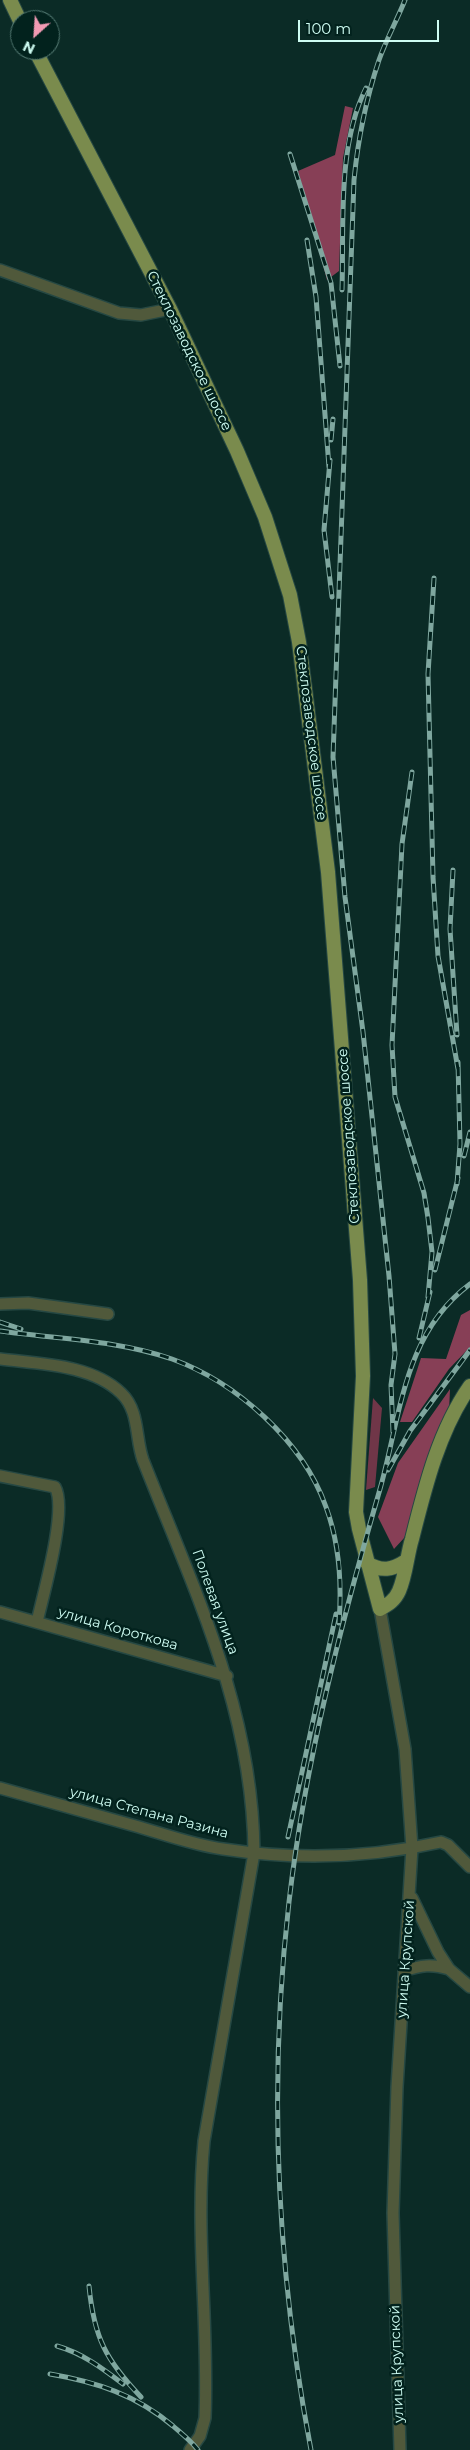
<!DOCTYPE html>
<html>
<head>
<meta charset="utf-8">
<style>
  body { margin:0 }
  #map { position:relative; width:470px; height:2450px; overflow:hidden; background:#0b2b26; font-family:Montserrat,sans-serif }
  canvas { display:block }
  .north { position:absolute; left:10px; top:10px; width:50px; height:50px; box-sizing:border-box; background:#02221d; border:1px solid #547a73; border-radius:50%; rotate:206deg; font-size:14px; font-weight:700; line-height:20px; text-align:center; color:#cffdf3 }
  .north::after { content:''; display:block; margin:auto; width:18px; height:22px; background:#f19ab3; clip-path:polygon(50% 0,100% 100%,50% 72%,0 100%) }
  .scale { position:absolute; left:298px; top:20px; width:141px; height:22px; box-sizing:border-box; border:2px solid #cffdf3; border-top:0; padding-left:6px; font-size:15px; line-height:18px; white-space:nowrap; color:#cffdf3; -webkit-text-stroke:4px #02221d; paint-order:stroke }
</style>
</head>
<body>
<div id="map">
<canvas width="470" height="2450"></canvas>
<div class="north">N</div>
<div class="scale">100 m</div>
</div>
<script>
const c = document.querySelector('canvas').getContext('2d');
c.lineJoin = 'round';
function fill(path, color) { c.fillStyle = color; c.fill(path, 'evenodd'); }
function strokePath(path, color, width, dash) { c.strokeStyle = color; c.lineWidth = width; c.lineCap = dash ? 'butt' : 'round'; c.setLineDash(dash || []); c.stroke(path); }
function write(font, color, halo, rows, align = 'center') {
  c.font = font + ' Montserrat,sans-serif'; c.lineWidth = 5; c.setLineDash([]); c.textBaseline = 'middle'; c.strokeStyle = halo; c.fillStyle = color; for (const [text, x, y, turn = 0] of rows) {
    c.save(); c.translate(x, y); c.rotate((+turn || 0) * Math.PI / 180); c.textAlign = isNaN(turn) ? turn : align; if (halo) c.strokeText(text, 0, 0); c.fillText(text, 0, 0); c.restore();
  }
}
fill(new Path2D(`
  M373,1398L382,1408L375,1487L366,1490Z`), '#703648');
fill(new Path2D(`
  M345,106L353,108L343,158L339,271L327,280L298,171L335,155Z
  M470,1310V1347L449,1369L412,1422H400L421,1358L446,1359L461,1315Z
  M450,1389L449,1412L405,1537L394,1549L378,1517L398,1463Z`), '#873f56');
const minor = new Path2D(`
  M0,270L119,313L141,315L170,309
  M0,1304L28,1303L108,1314
  M0,1359C39,1364 91,1364 121,1393C140,1411 135,1438 143,1460C194,1590 253,1710 254,1853L204,2141C195,2233 209,2325 205,2418L200,2436L190,2450
  M0,1476L55,1487C68,1509 43,1595 37,1622
  M380,1609L405,1749L412,1848L397,2087L393,2213L400,2450
  M0,1612L227,1676
  M0,1788C46,1801 92,1814 139,1827C167,1835 194,1845 223,1849C295,1860 370,1858 441,1842L448,1845L470,1867
  M412,1898L438,1952L449,1969L470,1987
  M404,1971C421,1965 432,1964 449,1969`);
const major = new Path2D(`
  M10,0L20,21
  M35,50L170,309L237,451L265,517L290,595L299,642L328,872L360,1280L363,1376L356,1512L359,1529L380,1609C389,1604 395,1600 399,1591C406,1575 407,1555 412,1539C425,1487 439,1430 470,1386
  M367,1563C382,1572 392,1570 406,1561`);
strokePath(minor, '#264843', 14);
strokePath(major, '#264843', 16);
strokePath(minor, '#50593b', 11);
strokePath(major, '#7a8b4d', 14);
const rail = new Path2D(`
  M290,154L331,283L340,366
  M307,240L316,297L329,467
  M342,290C344,226 337,146 366,88
  M331,440L333,419
  M330,460L324,530L332,597
  M434,578L428,674L433,877L438,956L458,1069
  M412,772L402,844L392,1045L395,1097L424,1193L428,1218L432,1252L428,1297
  M453,870L450,929L457,1035
  M464,1156L470,1132
  M457,1184L460,1144L458,1062
  M435,1270L458,1178
  M0,1322L21,1329
  M0,1331C56,1339 118,1340 172,1359C236,1382 303,1441 326,1507C340,1545 342,1583 339,1623
  M419,1338L430,1292
  M393,1432L391,1385L395,1354L389,1276L363,1032L345,897L333,757L354,180C358,139 366,99 379,60C386,40 397,20 405,0
  M388,1470L410,1431L470,1350
  M288,1837L336,1614
  M89,2286C94,2338 106,2360 141,2397
  M57,2346C82,2353 102,2368 123,2384
  M50,2374C97,2382 136,2395 173,2426C182,2434 191,2441 198,2450
  M311,2450C277,2271 268,2084 289,1902C305,1762 341,1624 380,1489C401,1415 403,1334 470,1284`);
strokePath(rail, '#7fa79f', 5);
strokePath(rail, '#02221d', 3, [9]);
write('14px', '#cffdf3', '#02221d', [
  ["Стеклозаводское шоссе",189,351,64],
  ["Стеклозаводское шоссе",311,733,83],
  ["Стеклозаводское шоссе",349,1136,-94],
  ["Полевая улица",215,1602,70],
  ["улица Короткова",118,1629,16],
  ["улица Степана Разина",149,1813,15],
  ["улица Крупской",406,1959,-86],
  ["улица Крупской",397,2364,-92]
]);
</script>
</body>
</html>
